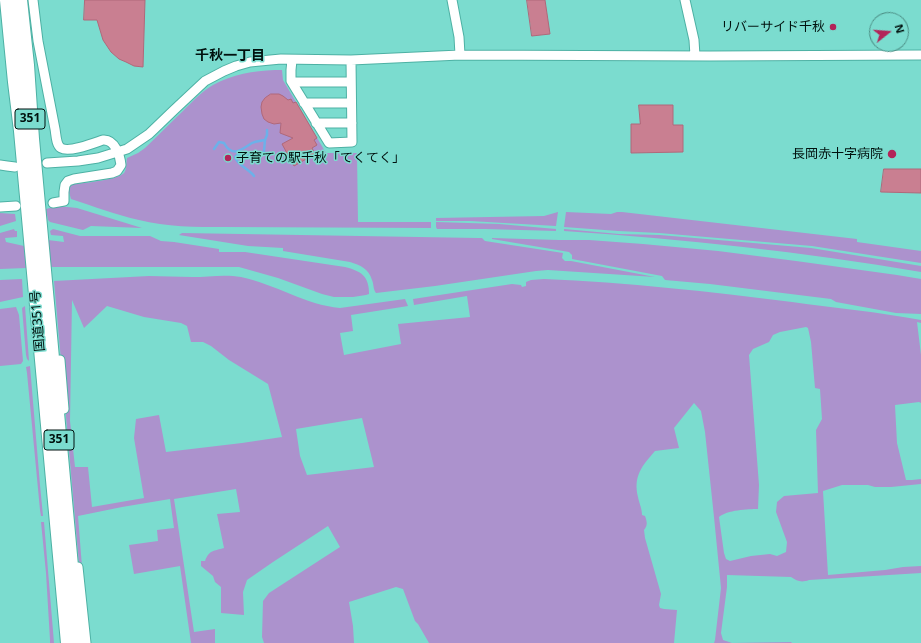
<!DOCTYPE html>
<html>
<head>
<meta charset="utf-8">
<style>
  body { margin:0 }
  #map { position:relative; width:921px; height:643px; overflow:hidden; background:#7bdccf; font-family:"Noto Sans",sans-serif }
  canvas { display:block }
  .north { position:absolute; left:869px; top:12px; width:40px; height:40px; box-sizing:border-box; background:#7bdccf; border:1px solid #4a8b82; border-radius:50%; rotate:73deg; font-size:11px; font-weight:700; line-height:16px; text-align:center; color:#00110e }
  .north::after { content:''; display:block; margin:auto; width:14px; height:18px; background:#b22459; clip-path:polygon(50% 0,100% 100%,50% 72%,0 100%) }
</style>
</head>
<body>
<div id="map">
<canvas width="921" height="643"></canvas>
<div class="north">N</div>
</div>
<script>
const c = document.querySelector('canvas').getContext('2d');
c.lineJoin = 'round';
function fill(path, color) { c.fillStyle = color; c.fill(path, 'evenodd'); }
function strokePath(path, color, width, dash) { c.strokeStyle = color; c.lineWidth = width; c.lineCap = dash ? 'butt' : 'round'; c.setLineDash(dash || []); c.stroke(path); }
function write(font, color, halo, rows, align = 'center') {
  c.font = font + ' "Noto Sans","Noto Sans JP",sans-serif'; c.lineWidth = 3; c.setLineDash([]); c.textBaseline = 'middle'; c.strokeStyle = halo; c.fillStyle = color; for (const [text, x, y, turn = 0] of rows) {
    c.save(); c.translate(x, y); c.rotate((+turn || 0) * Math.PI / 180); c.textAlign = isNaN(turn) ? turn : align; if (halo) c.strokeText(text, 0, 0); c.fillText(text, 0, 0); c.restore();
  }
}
fill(new Path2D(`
  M275,70H282L283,80L326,153H357L358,222H431V228L225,227C196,227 166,227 139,220C116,215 93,206 71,199L69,192L70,186L74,184C85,183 117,180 124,173C127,169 126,163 127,158L138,153L145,148C158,136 170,123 183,111C192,102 201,92 213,85C233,74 253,71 275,70Z
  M58,206L77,208L142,228L91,226L83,230L50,222L48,220L46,209Z
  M558,212L556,226L470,221H436V218L544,216Z
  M566,212L611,214L617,212H622L857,239V242L921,251V263L812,246L659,233L618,231L564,227Z
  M0,213L15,214L16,221L0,226Z
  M436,222L499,224L556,229V231L485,229H437L436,227Z
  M14,229L15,231H17V237L5,238L6,242L24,246L26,268L0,269V233Z
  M53,229L80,236H150L161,241L174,242L219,249V252H245L345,267C361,271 369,276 369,294L366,295L353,297H334L322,294L278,278L239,267H51L48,240L64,242L63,236L51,235L50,231Z
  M564,229L619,234L660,235L811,248L921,266V272C803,252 684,239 564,231Z
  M182,233L478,238H482L485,241L563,253L562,258L565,261H571L655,277L548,270L536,271L435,286L376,293C373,289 374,285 372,280C369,269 360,265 350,262L283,251V248L248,246L179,235Z
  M492,238L559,240H589L643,244L718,251L796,261L897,275L921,279V314L896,313L836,302L831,299L710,284L665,280L662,276L572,259V255L569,252L492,239Z
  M149,276C163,276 177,277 192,277C208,277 225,274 241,277C275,284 306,305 340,308L405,299L408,306L351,315L353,331L340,333L344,355L401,344L398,324L470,317L467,296L414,305L413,299L512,284L521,285L522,287L526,286V282L531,280L544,279C627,282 710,292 792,302C835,308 878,312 921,320V323L917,322L921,355V403L919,402L895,405L897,443L906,480H912L921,479V484L891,487H875L868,485H842L823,491L828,575L885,570L903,567L921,566V573L809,580C801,583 797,581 791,577L727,575V587L721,633L723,640L732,643L791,642L792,643H714L715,640L721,588L714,517L705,432L701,411L694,403L674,428L679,448L655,451C642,466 633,476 638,497C639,503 642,508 642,515L645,516C647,522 648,525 644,530L645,538L661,594L659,605L660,608L664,609L677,610L674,643H429L418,624L415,621L403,589L396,587L349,602L353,626L354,643H264L262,637L263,601L269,593L340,547L328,526L273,562L247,580L243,592L244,615L221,613V587L215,582L213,576L201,566V561H205C209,550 214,551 224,548L217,514L240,512L236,489L174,499L194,632L215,629V643H191L180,566L134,574L129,545L158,541L157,530L174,528L170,499L122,507L78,516L88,643H86L54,281ZM72,300L84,328L107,306L144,317L181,323L187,326L191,342H203L211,346L229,360L268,384L282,437L242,443L166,452L159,415L136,419L134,438L144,498L92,507L88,467H75L70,421ZM806,327L808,328L811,342L815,388L820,389L822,419L816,430L818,493L784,496L777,502L776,512L787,542L786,552L777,556L770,554L751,556L730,561L726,559L724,553L719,517C727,510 748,509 758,509L759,485L749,355L753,349L769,342L773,335L780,332ZM362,418L374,467L307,475L300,456L296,429Z
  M22,279L23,297L0,302V280Z
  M25,306L29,361L27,359L26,355L22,308Z
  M16,307L19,315L23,361L21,364L0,366V309Z
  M30,366L40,485L43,516H41L40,510L27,373L26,367Z
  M41,522H44L54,643H50V640L46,573Z`), '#ac92cd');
strokePath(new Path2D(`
  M214,149L219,142L224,143C232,158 241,150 252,143C256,141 260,141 265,140L267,135V130
  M254,176C249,169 237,165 235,157L237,155L254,156L261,155L264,151L265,140`), '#6cb1e9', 2.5);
const building = new Path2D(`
  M85,0H145L143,67L134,66L126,62L119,59L111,52L103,40L97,20H84Z
  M527,0H545L550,34L532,36Z
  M271,94H279L283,96L288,100L291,99L293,103L296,102L317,138L314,140L317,145L312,148L315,154L294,166L282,144L293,138L280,133L281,123L274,124L268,122L264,119L262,114L261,107L262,102L265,98Z
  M639,105H673V125H683V152L631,153V124H640Z
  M884,169H921V193L881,192Z`);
fill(building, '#c97f91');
strokePath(building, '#b0687a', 1);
const minor = new Path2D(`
  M33,0L38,41L55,129C56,134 56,145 61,148C69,153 94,143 103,140C115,139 120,156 121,165L117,171L112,173L74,179L68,181L65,185L64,192V201L53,203
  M452,0L459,37L460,55
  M685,0L694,40L695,56
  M292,60L291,70V81L329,143L352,142L351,60
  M292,82H351
  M304,103H351
  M316,123H352
  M47,163L78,161L98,158L127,149L149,134L174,110L205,81L224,71L236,66L250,62L260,61L281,59L351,60L460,55L710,56L921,55
  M0,165L7,166L15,167
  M0,207L16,206
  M60,360L64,409
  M78,567L86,643`);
const highway = new Path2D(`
  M7,0L15,82L21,131L68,643
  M20,0L27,65L32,139L78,643`);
strokePath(minor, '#4db1a4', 11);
strokePath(highway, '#4db1a4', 16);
strokePath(minor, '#fff', 9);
strokePath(highway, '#fff', 14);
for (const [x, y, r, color] of [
  [833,27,4,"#b22459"],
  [892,154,5,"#b22459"],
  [228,158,4,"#b22459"]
]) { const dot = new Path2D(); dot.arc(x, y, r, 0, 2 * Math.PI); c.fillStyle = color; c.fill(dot); strokePath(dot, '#7bdccf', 1.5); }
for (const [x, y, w] of [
  [30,119,30],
  [59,440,30]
]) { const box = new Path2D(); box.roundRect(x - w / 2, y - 10, w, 20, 3); c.fillStyle = '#7bdccf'; c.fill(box); strokePath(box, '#00110e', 1); }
write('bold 12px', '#00110e', null, [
  ["351",30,119],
  ["351",59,440]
]);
write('13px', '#00110e', '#7bdccf', [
  ["リバーサイド千秋",825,27],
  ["長岡赤十字病院",883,154],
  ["子育ての駅千秋「てくてく」",236,158,"left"]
], 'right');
write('13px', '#00110e', '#7bdccf', [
  ["国道351号",38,321,-95]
]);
write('bold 14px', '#00110e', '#7bdccf', [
  ["千秋一丁目",230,56]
]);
</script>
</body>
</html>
